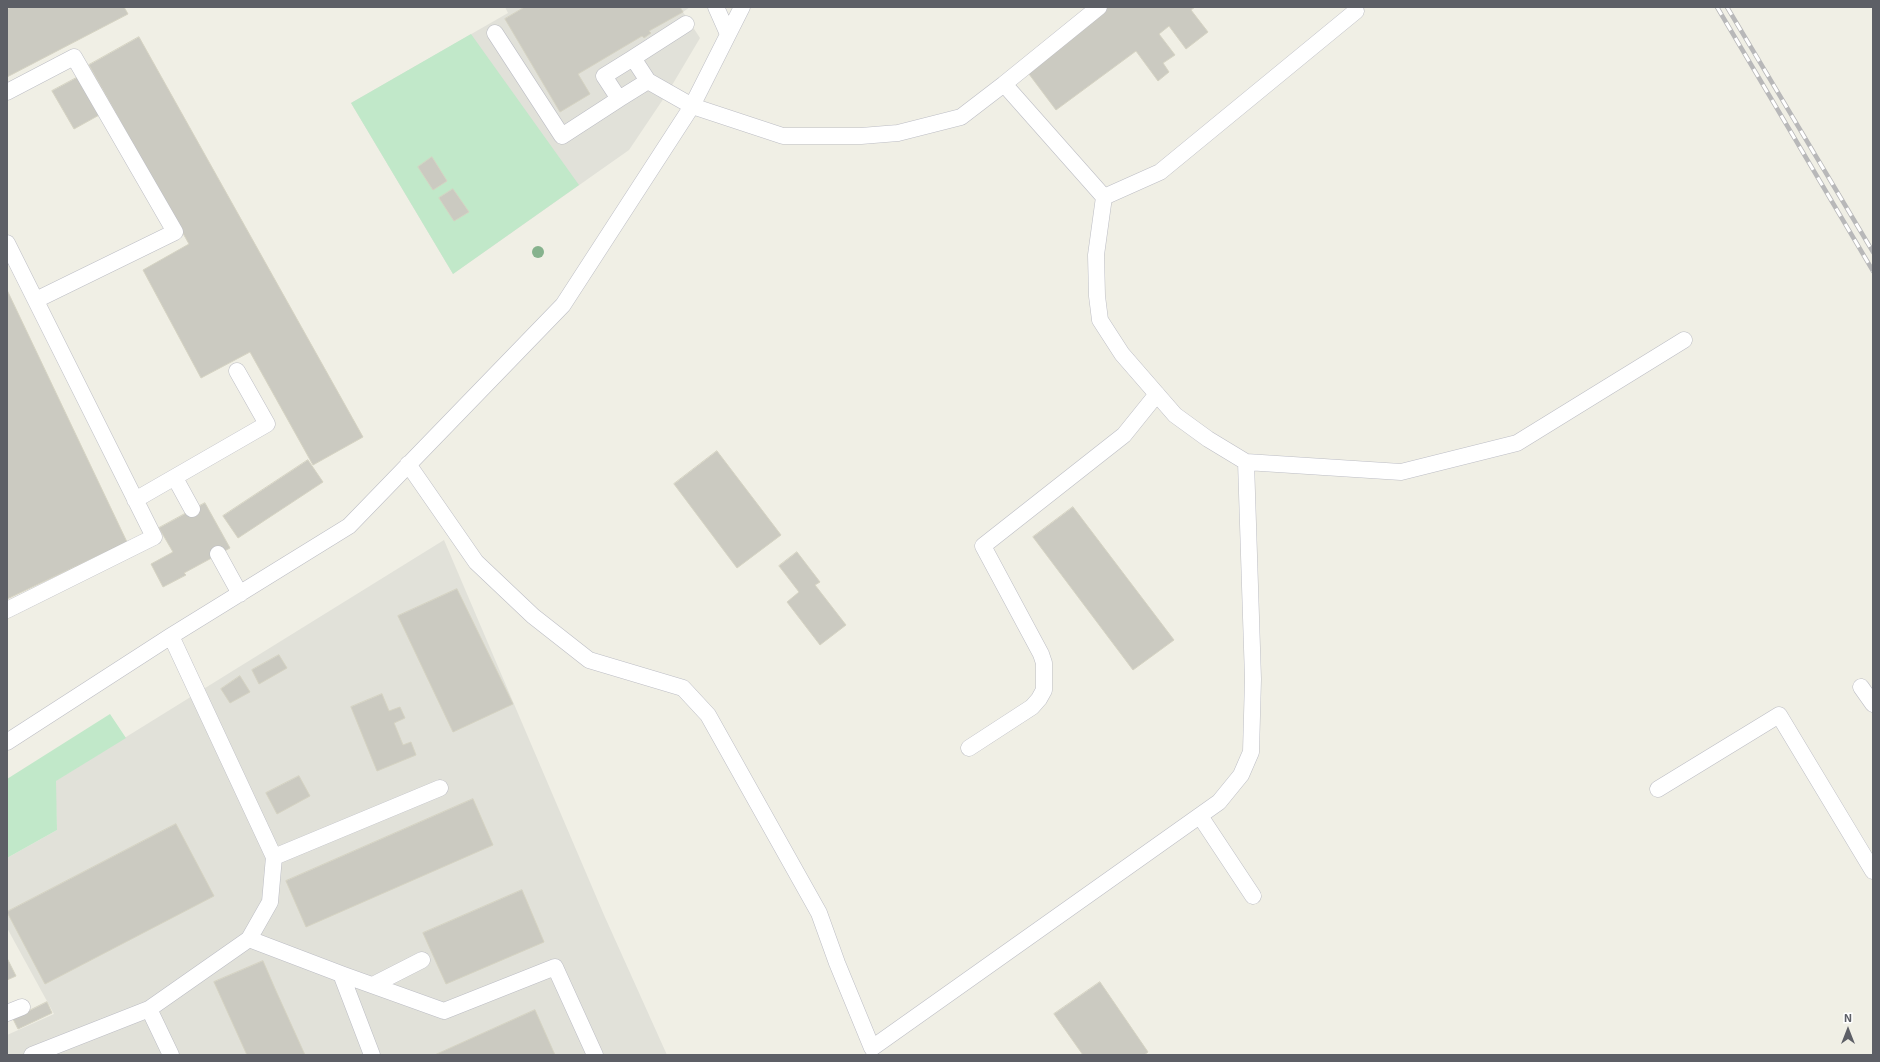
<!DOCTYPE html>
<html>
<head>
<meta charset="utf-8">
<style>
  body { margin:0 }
  #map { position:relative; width:1880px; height:1062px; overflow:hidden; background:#f0efe5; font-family:"Exo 2",sans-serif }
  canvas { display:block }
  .frame { position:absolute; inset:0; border:8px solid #5d5f66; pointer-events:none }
  .north { position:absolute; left:1828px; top:1010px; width:40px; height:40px; -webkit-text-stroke:3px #fff; paint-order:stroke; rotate:0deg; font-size:11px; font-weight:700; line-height:16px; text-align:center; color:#5d5f66 }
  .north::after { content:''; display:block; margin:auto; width:14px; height:18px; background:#5d5f66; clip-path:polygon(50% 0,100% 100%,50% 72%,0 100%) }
</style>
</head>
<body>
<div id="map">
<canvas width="1880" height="1062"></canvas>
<div class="frame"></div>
<div class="north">N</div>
</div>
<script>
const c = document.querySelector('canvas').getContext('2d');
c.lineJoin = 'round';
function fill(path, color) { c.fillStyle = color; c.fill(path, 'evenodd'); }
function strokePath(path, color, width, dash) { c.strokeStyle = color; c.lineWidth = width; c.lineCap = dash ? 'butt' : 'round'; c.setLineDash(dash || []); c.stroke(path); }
fill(new Path2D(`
  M505,7H690L683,12L700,38L668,92L629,150L453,274L351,103L508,13Z
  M444,540L604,915L667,1055H7V1035L54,1014L7,928V858L57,830L55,781Z`), '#e1e1d9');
fill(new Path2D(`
  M471,34L579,185L453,274L351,103Z
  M110,714L126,738L56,781L57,830L7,858V779Z`), '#c1e8c9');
const building = new Path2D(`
  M12,7H124L128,14L7,77V9Z
  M525,7H680L683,12L649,31L651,33L644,38L642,36L578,74L590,94L560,112L505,19Z
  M1101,7H1195L1191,10L1208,32L1186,49L1169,26L1159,34L1175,55L1163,63L1169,72L1158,81L1136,51L1056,110L1023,66Z
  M139,37L363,437L313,465L250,352L201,378L143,270L189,244L89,65Z
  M80,76L101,114L74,129L52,91Z
  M432,157L447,181L433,190L418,167Z
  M453,189L469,212L454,221L439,198Z
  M7,290L127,542L7,599Z
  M717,451L781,535L737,568L674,484Z
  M308,460L323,482L238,538L223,516Z
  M205,503L230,548L184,573L186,575L163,587L151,564L173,552L159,528Z
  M1073,507L1174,640L1133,670L1033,537Z
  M797,552L820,582L815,585L846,625L820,645L787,602L799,592L779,566Z
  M457,589L513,704L453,732L398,616Z
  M279,655L287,668L259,684L252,670Z
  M240,676L250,692L230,703L221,689Z
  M382,694L389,711L400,707L405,718L394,723L403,745L411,742L416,755L377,771L351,707Z
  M299,776L310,796L277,814L266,793Z
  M473,799L493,845L306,927L286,881Z
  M176,824L214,896L45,984L7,912Z
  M522,890L544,942L446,984L423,933Z
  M7,958L16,976L7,980Z
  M263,961L276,991L305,1055H247L214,982Z
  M1100,982L1148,1052L1144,1055H1083L1054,1014Z
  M47,1002L52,1013L18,1029L13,1019Z
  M535,1010L555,1055H435Z`);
fill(building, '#cbcac1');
strokePath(building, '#d5d3c3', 1);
const service = new Path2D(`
  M716,7L728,34
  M633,58L686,24
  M1004,84L1099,7
  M7,92L74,57L175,232L36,300
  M619,99L648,81
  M1104,197L1160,172L1356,11
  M7,243L154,537L7,610
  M1246,462L1401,472L1517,443L1684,340
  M408,464L476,562L533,616L589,660L683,688L708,715L819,913L837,963L872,1048L1219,802L1241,775L1251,752L1253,679L1246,462L1208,439L1175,415L1122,354L1100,320L1097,296L1096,255L1104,197L1004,84L961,117L898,133L861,136H783L692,106L648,81L633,58L604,76L619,99L562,136L495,33
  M175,478L192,509
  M135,500L267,424L237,371
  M218,554L240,594
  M1861,687L1873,704
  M7,742L171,636L349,526L563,305L692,106L742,7
  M969,748L1032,707L1039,699L1044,690V663L1041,654L983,546L1124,435L1157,394
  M1658,789L1779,715L1873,871
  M1200,816L1253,896
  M274,857L440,788
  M249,939L341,974L372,1055
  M341,974L444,1011L555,967L595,1055
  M373,985L422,960
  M7,1013L22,1007
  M32,1055L149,1009
  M171,1055L149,1009L249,939L270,902L274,857L171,636`);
strokePath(service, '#bcbdc4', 17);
strokePath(service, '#fff', 16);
const rail = new Path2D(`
  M1717,7L1873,271
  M1727,7L1873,252`);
strokePath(rail, '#b8b8b9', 4.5);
strokePath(rail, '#fff', 3, [9]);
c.fillStyle = '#86b28d';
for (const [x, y] of [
  [538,252]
]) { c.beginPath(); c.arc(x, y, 6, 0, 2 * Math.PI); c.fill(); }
</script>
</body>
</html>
